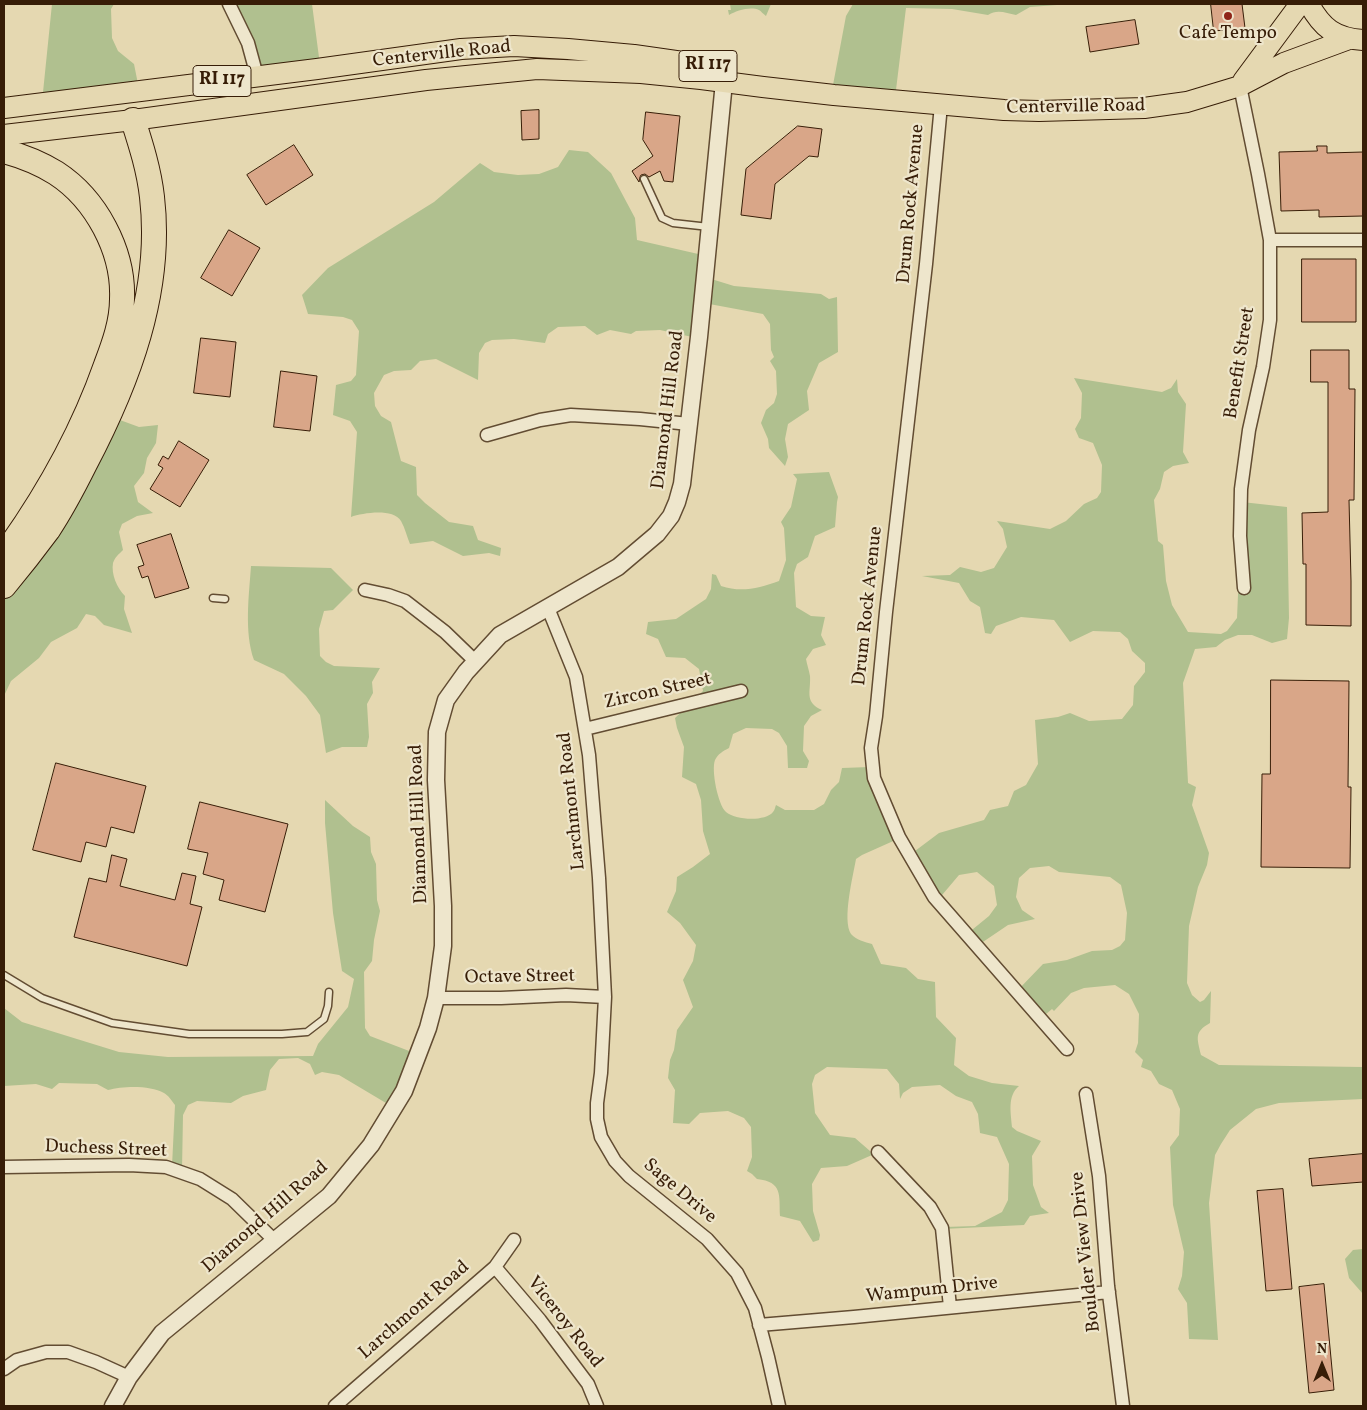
<!DOCTYPE html>
<html>
<head>
<meta charset="utf-8">
<style>
  body { margin:0 }
  #map { position:relative; width:1367px; height:1410px; overflow:hidden; background:#e5d8b1; font-family:Vollkorn,serif }
  canvas { display:block }
  .frame { position:absolute; inset:0; border:5px solid #371d07; pointer-events:none }
  .north { position:absolute; left:1297px; top:1340px; width:50px; height:50px; -webkit-text-stroke:4px #eee6cc; paint-order:stroke; rotate:0deg; font-size:14px; font-weight:700; line-height:20px; text-align:center; color:#371d07 }
  .north::after { content:''; display:block; margin:auto; width:18px; height:22px; background:#371d07; clip-path:polygon(50% 0,100% 100%,50% 72%,0 100%) }
</style>
</head>
<body>
<div id="map">
<canvas width="1367" height="1410"></canvas>
<div class="frame"></div>
<div class="north">N</div>
</div>
<script>
const c = document.querySelector('canvas').getContext('2d');
c.lineJoin = 'round';
function fill(path, color) { c.fillStyle = color; c.fill(path, 'evenodd'); }
function strokePath(path, color, width, dash) { c.strokeStyle = color; c.lineWidth = width; c.lineCap = dash ? 'butt' : 'round'; c.setLineDash(dash || []); c.stroke(path); }
function write(font, color, halo, rows, align = 'center') {
  c.font = font + ' Vollkorn,serif'; c.lineWidth = 4.5; c.setLineDash([]); c.textBaseline = 'middle'; c.strokeStyle = halo; c.fillStyle = color; for (const [text, x, y, turn = 0] of rows) {
    c.save(); c.translate(x, y); c.rotate((+turn || 0) * Math.PI / 180); c.textAlign = isNaN(turn) ? turn : align; if (halo) c.strokeText(text, 0, 0); c.fillText(text, 0, 0); c.restore();
  }
}
fill(new Path2D(`
  M52,4H114L111,9L112,38L118,51L134,64L139,89L42,102Z
  M231,4H312L320,65L260,74Z
  M730,4H771L766,16C763,14 761,11 759,10C750,6 736,11 729,15L728,10H731Z
  M853,4H1059L1057,5L1030,7L1016,15C1006,13 997,9 988,15L952,9L906,8L895,98L833,85L846,16Z
  M569,150L588,152L611,173L635,218L637,240L707,256L708,278L734,286L821,294L829,299L837,297L838,352L819,363L807,391L809,410L788,424L785,439L788,457L785,466L769,448L768,439L761,423L766,410L774,403L777,394L776,371L770,361L774,357L771,350L770,324L763,314L704,303L697,338L660,330L636,331L631,334L610,330L597,335L585,326L558,327L548,334L545,343L514,339L492,340L485,343L479,353L478,380L436,359L420,361L411,370L394,371L384,375L374,393L375,406L381,416L391,422L401,461L416,467L417,495L425,503L449,522L473,526L478,540L501,548L500,556L489,553L463,556L433,541L410,544C407,537 405,528 401,521C393,508 363,513 351,517L357,432L350,421L333,415L336,385L351,381L356,375L359,331L352,320L343,317L308,314L302,295L328,268L434,202L480,163L494,172L518,175L539,174L558,167Z
  M1074,378L1162,392L1171,388L1177,379L1178,392L1186,404L1183,452L1189,463L1173,466L1164,472L1160,489L1154,500L1158,541L1163,545L1166,581L1172,605L1188,632L1221,634L1227,631L1237,618L1242,502L1287,507L1289,618L1287,639L1272,643L1252,635H1238L1225,640L1216,647L1195,649L1183,683L1188,783L1196,787L1192,805L1209,853L1207,865L1198,887L1189,926L1187,983L1192,995L1200,1002L1204,1000L1211,991L1210,1023C1194,1032 1197,1038 1201,1055L1219,1065L1363,1067V1099L1279,1103L1256,1109L1230,1130L1221,1144L1215,1155L1209,1203L1218,1340L1189,1339L1187,1303L1178,1289L1182,1276L1184,1252L1173,1205L1170,1147L1179,1135L1180,1109L1172,1090L1159,1084L1151,1071L1141,1067L1143,1060L1135,1052L1138,1043L1139,1014L1129,994L1115,985L1084,988L1071,993L1054,1011L1052,1009L1039,1020L1017,991L1043,964L1067,960L1092,951L1112,950L1120,946L1125,940L1127,913L1121,885L1110,877L1059,872L1049,866L1030,868L1019,878L1016,897L1022,910L1035,919L1008,925L977,946L967,934L989,916L997,905L994,886L977,872L959,875L937,901L911,854L939,833L984,820L990,810L1008,806L1014,791L1026,785L1038,764L1035,720L1058,717L1070,713L1089,721L1122,719L1133,705L1134,686L1145,672V663L1132,651L1128,639L1120,632L1093,631L1070,642L1054,620L1021,617L996,626L991,634L985,633L980,607L970,601L959,583L922,576L950,575L960,567L981,572L994,568L1007,547L1003,529L997,521L1050,529L1066,521L1084,504L1097,498L1101,492L1102,465L1093,443L1079,438L1075,429L1081,418L1082,393Z
  M109,416L139,427L158,425L156,443L147,458L144,473L134,486L138,502L153,513L137,516L122,524L119,532L123,550C119,554 115,557 113,563C111,574 117,588 125,596L124,609L132,633L104,625L95,616L86,614L77,628L51,642L39,658L11,681L4,696V587Z
  M829,472L838,497L837,502L835,527L815,536L808,557L797,564L794,573L796,607L811,616L825,617L821,635L826,645L813,649L806,659C807,665 809,670 810,676C811,692 804,702 822,710L811,716L804,726L803,751L809,761L807,768H788L787,746L779,733L772,729L746,728L733,734L729,748C723,751 718,754 715,760C711,770 718,805 726,812C735,820 765,822 773,812C775,810 775,807 776,805L785,810H814L824,804L831,790L839,782L842,768L870,767L900,838L862,855L856,859C853,876 842,920 851,934C856,940 865,942 872,944L881,964L906,968L918,979L935,982L936,1017L956,1038L954,1065L969,1076L992,1083L1019,1086C1007,1096 1011,1113 1012,1127L1017,1131L1041,1141L1032,1156L1033,1185L1041,1207L1049,1213L1030,1216L1024,1225L943,1229L945,1227L975,1226L1002,1212L1008,1200L1009,1164L997,1137L980,1133L978,1114L972,1102L956,1096L940,1085L912,1087L903,1093L900,1099L899,1084L887,1069L827,1067L815,1075L812,1084L815,1113L830,1135L855,1138L870,1151L872,1155L847,1166L821,1168L812,1184L813,1211L820,1235L819,1240L813,1242L800,1221L780,1216C779,1195 783,1182 757,1179L752,1174L747,1171L752,1157L751,1127L744,1118L728,1111L700,1113L689,1124L673,1123L675,1090L668,1078L670,1060L674,1050L677,1030L693,1007L683,980L693,961L696,945L680,923L667,912L676,891L677,877L693,867L710,854L703,831L701,800L696,784L682,777L684,747L677,728L675,718L703,691L699,669L685,658L666,657L658,639L646,634L648,622L676,619L706,599L711,589L712,574L716,575L721,586C742,593 759,588 779,581L786,560L784,528L781,522L791,507L797,479L793,474Z
  M251,566L331,568L353,590L333,610L324,611L319,629L320,656L326,662L334,666L380,668L372,682L373,693L367,704L369,737L367,747H342L326,753L320,715L306,696L284,674L254,660C244,632 249,595 251,566Z
  M325,800L353,826L370,837L371,852L376,864L377,900L380,911L374,940L372,961L364,972L365,1028L370,1036L417,1054L391,1106L339,1075L322,1072L315,1075L310,1064L298,1058L279,1059L270,1070L266,1090L243,1096L231,1103L197,1101L188,1105L183,1115L182,1170L172,1166L175,1105C172,1101 168,1095 164,1093C150,1085 123,1086 108,1090L97,1084L59,1083L52,1089L36,1084L4,1086V1008L22,1022L119,1052L168,1057L313,1056L318,1044L348,1007L354,979L342,971L333,913L325,823Z
  M1363,1249V1294L1349,1278L1345,1259L1353,1250Z`), '#b0c08f');
const building = new Path2D(`
  M1211,4H1242L1245,28L1214,31Z
  M1135,20L1139,44L1090,52L1086,27Z
  M539,110V139L522,140L521,111Z
  M646,112L680,116L673,182L664,181L660,171L649,177L645,174L641,175L640,177L639,182L632,171L653,156L643,140Z
  M798,126L822,129L818,157L809,156L775,184L771,219L741,215L746,169Z
  M294,145L313,175L266,205L247,175Z
  M1317,146H1327V153L1363,152V216L1319,217V210L1281,211L1279,152L1317,151Z
  M229,230L260,248L232,296L201,278Z
  M1302,259H1356V322H1302Z
  M201,338L236,342L230,397L194,393Z
  M1311,350H1349V389H1355L1354,500H1349L1351,581V626L1306,625V564H1303L1302,513L1328,512V382H1311Z
  M281,371L317,376L310,431L274,427Z
  M179,441L209,460L180,507L150,489L163,468L158,465L163,456L168,459Z
  M171,534L189,588L155,598L148,576L142,578L138,567L144,565L137,545Z
  M1271,680L1349,681L1348,787H1351L1350,868L1261,867L1262,774H1270Z
  M56,763L146,786L134,833L111,827L106,847L86,842L81,862L33,850Z
  M200,802L288,824L265,912L219,900L224,880L203,874L208,853L188,849Z
  M112,855L127,859L120,886L175,900L182,873L196,876L190,904L202,907L187,966L74,937L89,878L106,882Z
  M1363,1154V1182L1312,1186L1309,1159Z
  M1283,1189L1292,1289L1266,1291L1257,1191Z
  M1324,1284L1334,1390L1309,1393L1299,1287Z`);
fill(building, '#d9a688');
strokePath(building, '#371d07', 1);
const service = new Path2D(`
  M644,179L662,218L673,223L709,227
  M213,598L225,599
  M4,975L42,998L112,1023L189,1034H282L307,1032L324,1019L328,1006L329,992`);
const minor = new Path2D(`
  M229,4L248,43L257,76
  M1240,86L1258,174L1270,240V320L1263,367L1249,430L1241,489L1240,536L1244,588
  M941,105L926,264L886,612L876,716L871,748L874,778L899,837L934,897L1067,1049
  M1270,240H1363
  M487,435L540,420L571,415L640,419L689,424
  M365,590L388,595L405,601L445,632L475,661
  M548,608L576,677L589,755L599,878L605,997L601,1073L597,1103V1119L601,1137L615,1161L629,1176L707,1239L737,1273L755,1308L768,1357L779,1406
  M585,729L741,691
  M436,998H501L566,995L605,997
  M1086,1094L1099,1176L1108,1286L1123,1406
  M878,1152L930,1207L942,1228L950,1307
  M4,1167L129,1165L166,1167L200,1179L232,1199L274,1240
  M495,1267L540,1320L588,1384L597,1406
  M759,1325L854,1317L1109,1292
  M4,1369L17,1360L46,1352H68L96,1362L129,1377
  M335,1406L495,1267L514,1240`);
const tertiary = new Path2D(`
  M113,1406L129,1377L162,1333L329,1196L371,1145L404,1091L428,1028L436,998L443,946V906L436,780L437,732L446,700L466,672L500,635L618,567L657,534L671,516L677,502L682,484L699,337L724,82`);
const primary = new Path2D(`
  M1309,4C1322,28 1335,38 1363,40
  M1243,81L1300,4
  M4,108L317,69L461,49L514,46L568,49L634,55L725,68
  M4,135L133,120L426,80L537,69L641,73L701,79L763,87L834,95L1004,110L1039,111L1144,108L1187,102L1240,86L1284,63L1349,39`);
const motorway = new Path2D(`
  M4,151C22,156 40,163 56,173C96,199 124,251 122,299C122,322 114,344 106,365C82,433 46,497 4,555
  M4,586C19,568 34,549 48,530C62,509 74,486 85,464C128,382 163,291 152,197C149,170 141,145 133,120`);
strokePath(service, '#624c32', 9);
strokePath(minor, '#624c32', 15);
strokePath(tertiary, '#624c32', 19);
strokePath(primary, '#371d07', 22);
strokePath(motorway, '#371d07', 26);
strokePath(service, '#eee6cc', 6);
strokePath(minor, '#eee6cc', 12);
strokePath(tertiary, '#eee6cc', 16);
strokePath(primary, '#e5d8b1', 20);
strokePath(motorway, '#e5d8b1', 24);
for (const [x, y, r, color] of [
  [1228,16,5,"#8f2418"]
]) { const dot = new Path2D(); dot.arc(x, y, r, 0, 2 * Math.PI); c.fillStyle = color; c.fill(dot); strokePath(dot, '#eee6cc', 2); }
for (const [x, y, w] of [
  [708,66,58],
  [222,81,58]
]) { const box = new Path2D(); box.roundRect(x - w / 2, y - 15.5, w, 31, 4); c.fillStyle = '#eee6cc'; c.fill(box); strokePath(box, '#371d07', 1); }
write('bold 18px', '#371d07', null, [
  ["RI 117",708,66],
  ["RI 117",222,81]
]);
write('19px', '#371d07', '#eee6cc', [
  ["Cafe Tempo",1228,35]
]);
write('19px', '#371d07', '#eee6cc', [
  ["Centerville Road",442,55,-6],
  ["Centerville Road",1076,108,-1],
  ["Drum Rock Avenue",912,204,-85],
  ["Benefit Street",1241,363,-81],
  ["Diamond Hill Road",669,410,-83],
  ["Drum Rock Avenue",869,606,-84],
  ["Zircon Street",658,692,-13],
  ["Larchmont Road",573,801,-96],
  ["Diamond Hill Road",420,824,-92],
  ["Octave Street",520,978,-1],
  ["Duchess Street",106,1150,2],
  ["Sage Drive",679,1192,40],
  ["Diamond Hill Road",266,1218,-41],
  ["Boulder View Drive",1087,1252,-96],
  ["Wampum Drive",932,1291,-6],
  ["Larchmont Road",415,1311,-41],
  ["Viceroy Road",564,1323,52]
]);
</script>
</body>
</html>
